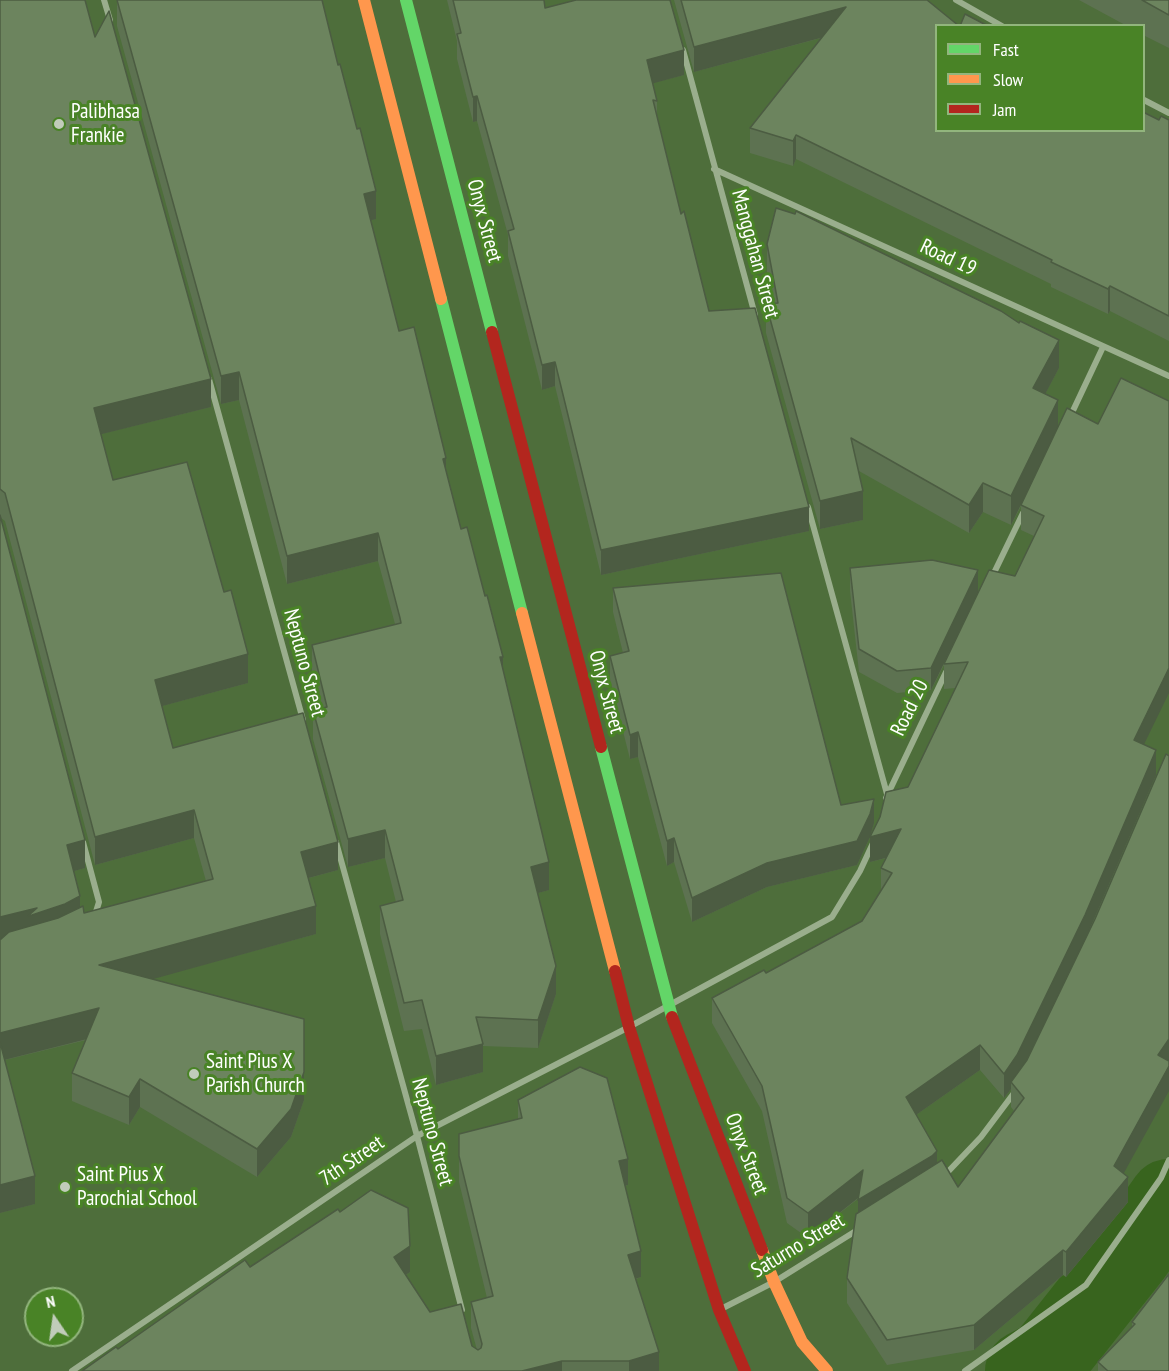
<!DOCTYPE html>
<html>
<head>
<meta charset="utf-8">
<style>
  body { margin:0 }
  #map { position:relative; width:1169px; height:1371px; overflow:hidden; background:#4e6e3b; font-family:"PT Sans Narrow",sans-serif }
  canvas { display:block }
  .legend { position:absolute; left:935px; top:24px; width:210px; height:108px; box-sizing:border-box; background:#498326; border:2px solid #92b57d; margin:0; padding:8px 10px; list-style:none; font-size:18px; color:#fff }
  .legend li { display:flex; align-items:center; gap:12px; height:30px }
  .legend b { width:30px; border:2px solid #92b57d }
  .north { position:absolute; left:24px; top:1287px; width:60px; height:60px; box-sizing:border-box; background:#498326; border:2px solid #92b57d; border-radius:50%; rotate:347deg; font-size:16px; font-weight:700; line-height:24px; text-align:center; color:#fff }
  .north::after { content:''; display:block; margin:auto; width:21px; height:27px; background:#c1ccba; clip-path:polygon(50% 0,100% 100%,50% 72%,0 100%) }
</style>
</head>
<body>
<div id="map">
<canvas width="1169" height="1371"></canvas>
<ul class="legend">
<li><b style="height:8px;background:#63d668"></b>Fast</li>
<li><b style="height:8px;background:#ff974d"></b>Slow</li>
<li><b style="height:8px;background:#b3261e"></b>Jam</li>
</ul>
<div class="north">N</div>
</div>
<script>
const c = document.querySelector('canvas').getContext('2d');
c.lineJoin = 'round';
function strokePath(path, color, width, dash) { c.strokeStyle = color; c.lineWidth = width; c.lineCap = dash ? 'butt' : 'round'; c.setLineDash(dash || []); c.stroke(path); }
function fill(path, color) { c.fillStyle = color; c.fill(path, 'evenodd'); }
function write(font, color, halo, rows, align = 'center') {
  c.font = font + ' "PT Sans Narrow",sans-serif'; c.lineWidth = 6; c.setLineDash([]); c.textBaseline = 'middle'; c.strokeStyle = halo; c.fillStyle = color; for (const [text, x, y, turn = 0] of rows) {
    c.save(); c.translate(x, y); c.rotate((+turn || 0) * Math.PI / 180); c.textAlign = isNaN(turn) ? turn : align; if (halo) c.strokeText(text, 0, 0); c.fillText(text, 0, 0); c.restore();
  }
}
strokePath(new Path2D(`
  M1026,1371L1047,1360L1131,1254L1169,1200`), '#38641e', 82);
strokePath(new Path2D(`
  M104,0L110,20
  M956,0L1002,26
  M683,50L755,315
  M1144,100L1169,113
  M714,169L1169,376
  M209,379L303,720
  M1070,417L1103,347
  M808,507L887,794
  M992,577L1023,513
  M886,798L946,672
  M83,842L99,902L95,915
  M336,842L417,1136L462,1310
  M943,1177L981,1137L1014,1093
  M719,1310L774,1282L859,1229
  M72,1371L417,1136L629,1027L832,917L860,871L873,843
  M965,1371L1086,1285L1161,1178L1169,1160`), '#9aae8d', 6);
strokePath(new Path2D(`
  M406,0L492,332
  M441,299L522,613
  M601,747L672,1017`), '#63d668', 12);
strokePath(new Path2D(`
  M364,0L441,299
  M522,613L615,971
  M762,1250L774,1282L802,1342L827,1371`), '#ff974d', 12);
strokePath(new Path2D(`
  M492,332L601,747
  M615,971L629,1027L719,1310L745,1371
  M672,1017L762,1250`), '#b3261e', 12);
fill(new Path2D(`
  M0,0L95,37L211,407L101,434L113,480L248,683L162,706L173,748L338,870L309,878L316,934L151,979L304,1100L291,1137L257,1177L140,1107L129,1125L72,1101V1073L86,1040L5,1060L35,1204L0,1213ZM1,518L5,521L95,865L194,838L206,881L84,913L80,908L74,871L85,868Z
  M117,0H322L376,219L371,220L399,331L446,473L461,529L503,670L549,890L538,893L556,994L538,1048L483,1046V1072L436,1085L422,1029L404,1031L380,934V906L396,902L385,858L348,867L313,739V710L320,708L312,673V645L395,624L378,561L287,584L239,400L221,404L117,26Z
  M447,0H544L545,8L684,75L653,83L657,101V115L681,214L709,311L809,531L601,575L555,386L542,390L508,256V235L477,121L473,122L457,59V41Z
  M674,0H927L959,26L1159,120H1169V341L1110,311L1108,314L1051,287V284L796,159L793,166L750,153V128L821,38L694,72Z
  M1079,0H1169V48L1143,35V26H1127Z
  M767,244L1059,368L1045,394L1058,428L1098,424L1144,744L1156,775L1088,934L1128,1202L1066,1277L1063,1275L974,1350L887,1365L847,1303V1278L858,1212L859,1198L808,1238L787,1223L762,1111L712,1023V998L766,973L862,921L881,890V868L887,858L870,862V837L857,865L767,887L692,922L674,862L667,866L638,757L630,759L610,680V656L623,653L613,612V588L841,805L874,823L870,837L908,787L956,688L944,689V665L931,690L897,693L859,672L850,591V568L978,592L1015,576L1034,536L1021,530V506L1011,525L983,512L969,533L859,471L863,520L820,529L766,333V304H773L767,273ZM980,1070L1004,1098L1011,1089V1107L1014,1111L958,1187L937,1164L916,1115Z
  M518,1100L628,1185L625,1186L641,1277L636,1279L659,1371H82L340,1212L410,1272L406,1275L430,1312L477,1350L471,1328V1302L487,1298L459,1182V1134L518,1119Z
  M1169,1274V1371H1098V1362L1132,1327V1322Z`), '#5d7251');
fill(new Path2D(`
  M846,7V31L694,72V47Z
  M684,50V75L647,85V60Z
  M477,96V121L473,122V97Z
  M796,135V159L793,166V141Z
  M376,191V219L364,222V194Z
  M1110,286V311L1108,314V289Z
  M1059,340V368L1033,417V388Z
  M555,362V386L542,390V365Z
  M239,372V400L221,404V376Z
  M211,379V407L94,436V408Z
  M1058,400V429L1011,525V496Z
  M446,458V486L443,459Z
  M983,483V512L969,533V505Z
  M863,491V520L820,529V501Z
  M809,507V531L601,575V550Z
  M378,533V561L287,584V556Z
  M978,570V593L931,690V668Z
  M248,654V683L155,708V680Z
  M500,657H503V685Z
  M1169,668V693L1134,765V740Z
  M638,732V757L630,759V735Z
  M1156,750V775L1085,940L1017,1080L1011,1082V1089L1004,1098V1074Z
  M874,799V823L870,837L901,829V854L870,862V837L857,865L767,887L692,922V898Z
  M194,810V838L95,865V837Z
  M385,830V858L348,867V839Z
  M674,838V862L667,866V841Z
  M85,840V868L67,873V845Z
  M338,842V870L301,880V852Z
  M549,862V890L531,895V867Z
  M80,896V924L0,946V917Z
  M316,906V934L99,994V965Z
  M556,966V994L538,1048V1020Z
  M99,1008V1036L0,1061V1033Z
  M1169,1039V1063L1158,1055Z
  M483,1044V1072L436,1085V1056Z
  M980,1045V1070L906,1122V1097Z
  M1169,1066V1091L1114,1191V1166Z
  M304,1072V1100L291,1137L257,1177V1149Z
  M140,1079V1107L129,1125V1097Z
  M937,1151V1176L858,1225V1200Z
  M628,1159V1185L619,1187V1161Z
  M863,1170V1194L808,1238V1213Z
  M35,1176V1204L0,1213V1185Z
  M1128,1177V1202L1066,1277V1252Z
  M410,1246V1272L394,1283V1257Z
  M1063,1250V1275L974,1350V1325Z
  M641,1251V1277L628,1281V1255Z
  M659,1352V1371H629V1361Z
  M562,1361V1371H522Z`), '#4c5c42');
const building = new Path2D(`
  M0,0H85L95,37L109,11L211,379L94,408L113,480L187,462L224,592L231,590L248,654L155,680L173,748L303,713L338,842L301,852L316,906L99,965L304,1019V1072L298,1089L291,1109L257,1149L140,1079L129,1097L72,1073L99,1008L0,1033V940L9,932L58,918L83,906L84,913L213,879L194,810L95,837L5,493L0,489Z
  M117,0H322L338,65L340,64L357,129L360,128L376,191L364,194L399,331L414,327L446,458L443,459L461,529L467,527L485,596L487,595L503,657H500L549,862L531,867L556,966L538,1020L476,1017L483,1044L436,1056L422,1000L404,1003L380,906L403,900L385,830L348,839L313,710L327,707L312,645L401,623L400,618L378,533L287,556L239,372L221,376Z
  M453,0H544L545,8L576,0H670L684,50L647,60L657,101L653,100L681,214L684,211L709,311L755,308L809,507L601,550L555,362L542,365L508,231L514,229L477,96L473,97L457,34L461,33Z
  M681,0H927L959,26H936V130H1143V112L1159,120L1161,116L1169,120V316L1110,286L1108,289L1051,262L1052,260L796,135L793,141L750,128L846,7L694,47Z
  M1142,0H1169V15Z
  M965,14L988,26H960Z
  M776,208L795,214L796,211L1001,311L1019,323L1020,321L1059,340L1033,388L1058,400L1011,496L983,483L969,505L851,438L863,491L820,501L766,304L778,303L767,244Z
  M1121,378L1169,401V668L1134,740L1156,750L1085,915L1017,1055L1004,1074L980,1045L906,1097L937,1151L932,1156L858,1200L863,1170L808,1213L787,1198L762,1086L712,998L764,970L766,973L862,921L892,873L881,868L901,829L870,837L880,817L886,792L908,787L968,662L944,664L989,570L1015,576L1044,516L1021,505L1067,408L1098,424Z
  M0,515L85,840L67,845L80,896L65,904L32,915L28,916L37,908L0,917Z
  M932,560L978,570L931,668L897,671L859,649L850,568Z
  M781,573L841,805L874,799L870,814L857,841L767,863L692,898L674,838L667,841L638,732L630,735L610,656L629,651L613,588Z
  M1166,754L1169,756V1039L1158,1055L1169,1061V1066L1114,1166L1128,1177L1066,1252L1063,1250L974,1325L887,1340L847,1278L856,1214L942,1160L958,1187L1024,1098L1011,1082L1027,1060L1095,919Z
  M0,1042L35,1176L0,1185Z
  M580,1067L607,1078L628,1159L619,1161L641,1251L628,1255L659,1352L629,1361H562L522,1371H82L116,1347L118,1349L245,1260L250,1267L338,1209L340,1212L371,1190L408,1208L410,1246L394,1257L430,1312L461,1304L472,1346L478,1350L481,1348L482,1344L471,1302L493,1296L459,1156V1134L522,1118L518,1100Z
  M1169,1274V1371H1108L1098,1362L1135,1324L1132,1322Z`);
fill(building, '#6c845e');
strokePath(building, '#4c5c42', 1.5);
for (const [x, y, r, color] of [
  [59,124,6,"#c1ccba"],
  [194,1074,6,"#c1ccba"],
  [65,1187,6,"#c1ccba"]
]) { const dot = new Path2D(); dot.arc(x, y, r, 0, 2 * Math.PI); c.fillStyle = color; c.fill(dot); strokePath(dot, '#498326', 2); }
write('21px', '#fff', '#498326', [
  ["Palibhasa",71,112],
  ["Frankie",71,136],
  ["Saint Pius X",206,1062],
  ["Parish Church",206,1086],
  ["Saint Pius X",77,1175],
  ["Parochial School",77,1199]
], 'left');
write('21px', '#fff', '#498326', [
  ["Onyx Street",484,221,75],
  ["Manggahan Street",755,254,75],
  ["Road 19",948,258,25],
  ["Neptuno Street",304,663,75],
  ["Onyx Street",606,692,75],
  ["Road 20",910,708,-64],
  ["Neptuno Street",432,1132,75],
  ["Onyx Street",746,1154,69],
  ["7th Street",352,1161,-34],
  ["Saturno Street",798,1246,-31]
]);
</script>
</body>
</html>
